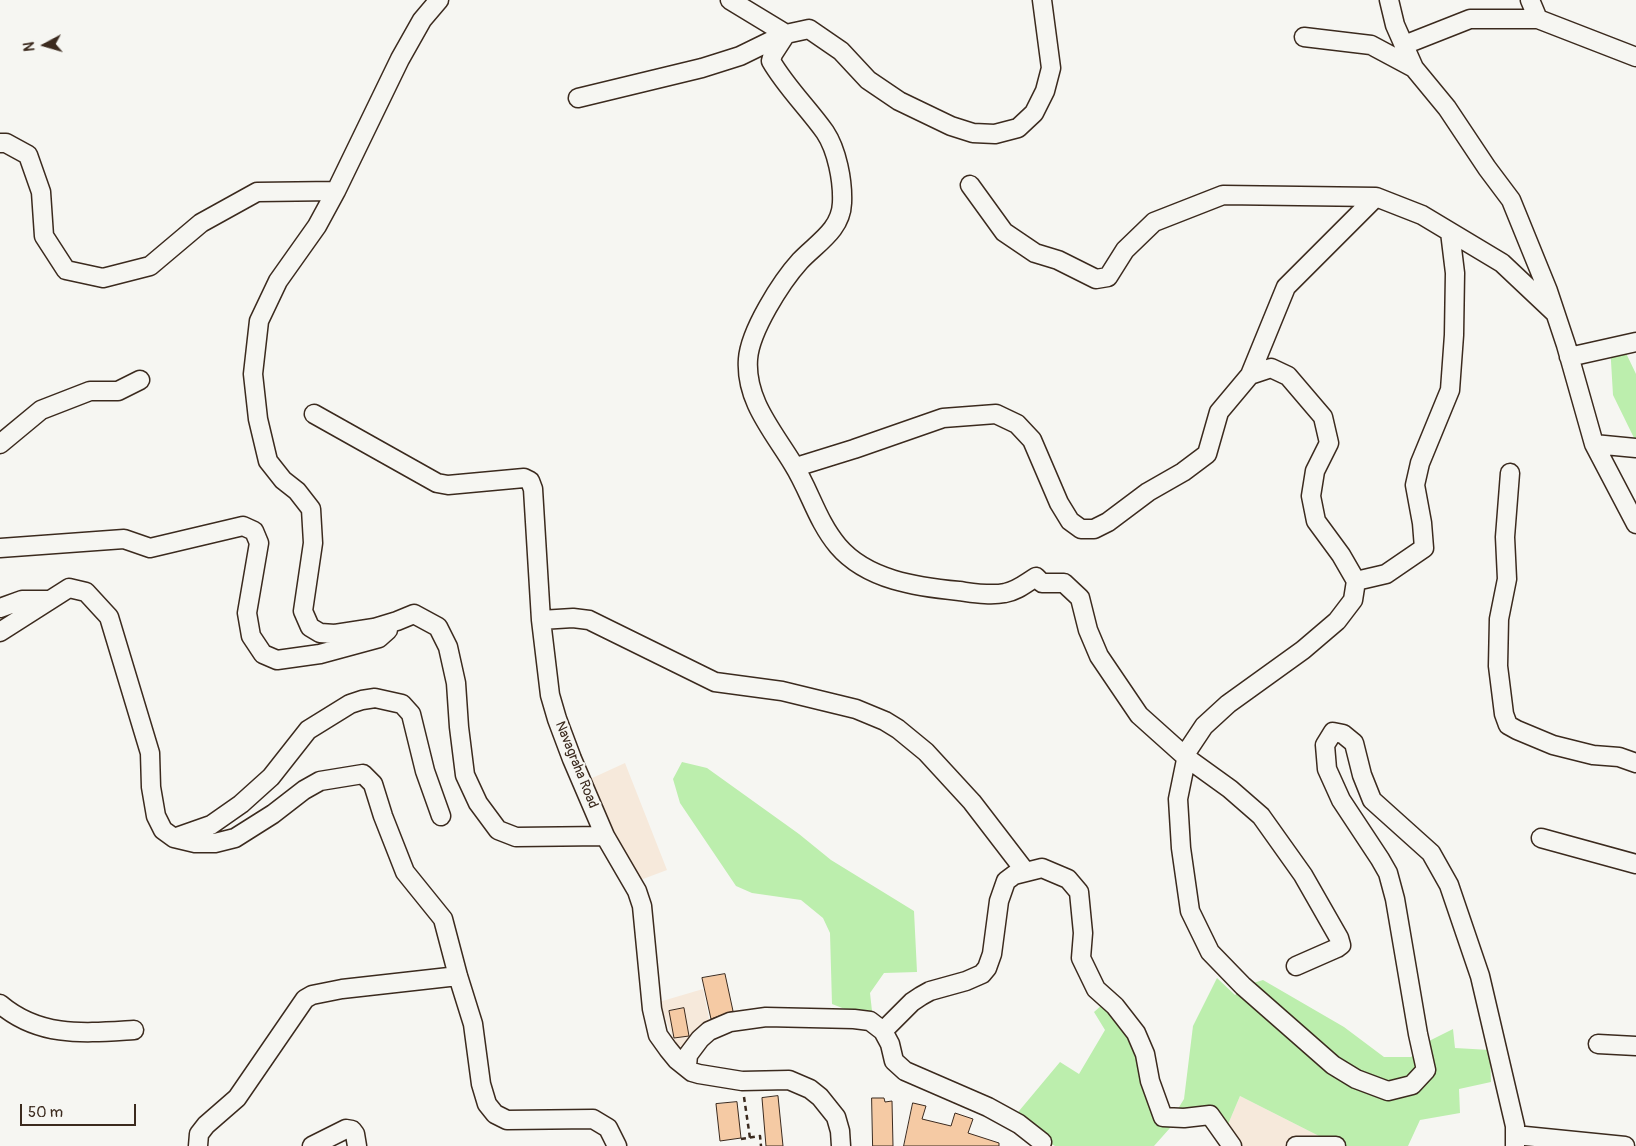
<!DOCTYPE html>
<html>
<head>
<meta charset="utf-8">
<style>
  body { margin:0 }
  #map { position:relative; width:1636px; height:1146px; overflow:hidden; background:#f6f6f2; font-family:Pangolin,sans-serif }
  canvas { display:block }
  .north { position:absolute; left:20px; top:20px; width:50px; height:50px; -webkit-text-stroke:4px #f6f6f2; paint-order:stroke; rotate:264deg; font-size:14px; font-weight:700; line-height:20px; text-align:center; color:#3b2a1e }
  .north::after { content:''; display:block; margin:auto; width:18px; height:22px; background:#3b2a1e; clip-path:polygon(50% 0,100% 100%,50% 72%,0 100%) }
  .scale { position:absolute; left:20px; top:1104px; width:116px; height:22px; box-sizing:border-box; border:2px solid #3b2a1e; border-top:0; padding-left:6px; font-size:15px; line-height:18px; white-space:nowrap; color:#3b2a1e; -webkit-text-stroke:4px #f6f6f2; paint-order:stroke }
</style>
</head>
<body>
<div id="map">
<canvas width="1636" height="1146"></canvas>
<div class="north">N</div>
<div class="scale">50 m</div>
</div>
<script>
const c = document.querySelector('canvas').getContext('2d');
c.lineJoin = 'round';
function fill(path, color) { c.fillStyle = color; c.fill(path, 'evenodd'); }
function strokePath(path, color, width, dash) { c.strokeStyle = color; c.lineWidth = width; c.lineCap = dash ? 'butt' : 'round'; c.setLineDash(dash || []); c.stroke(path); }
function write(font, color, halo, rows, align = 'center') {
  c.font = font + ' Pangolin,sans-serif'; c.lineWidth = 4.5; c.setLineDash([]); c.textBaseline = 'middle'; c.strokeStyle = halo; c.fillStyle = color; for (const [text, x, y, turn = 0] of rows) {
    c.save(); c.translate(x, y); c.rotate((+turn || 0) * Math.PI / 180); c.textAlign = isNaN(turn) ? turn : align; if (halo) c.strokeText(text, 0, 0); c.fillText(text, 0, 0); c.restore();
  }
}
fill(new Path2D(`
  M625,763L667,870L627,885L577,785Z
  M703,989L710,1024L679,1048L675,1043L659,1002Z
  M1240,1096L1321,1137V1146H1226L1221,1141Z`), '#f6e9db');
fill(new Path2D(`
  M1610,344L1625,351L1636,374V442L1613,395Z
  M682,762L707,768L799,834L831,860L914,911L917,972L884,973L870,993L873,1020L832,1004L830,933L823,918L801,900L752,893L736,886L680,803L673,779Z
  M1217,978L1235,995L1250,984L1263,980L1344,1027L1384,1057H1411L1431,1040L1453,1029L1455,1048L1490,1050L1491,1082L1459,1089L1460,1113L1420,1120L1408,1146H1321V1137L1240,1096L1221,1141L1197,1119L1170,1128L1154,1146H1055L1036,1136L1014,1117L1060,1062L1079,1074L1105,1030L1094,1012L1103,1004L1135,1037L1173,1117L1184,1099L1193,1026Z`), '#bceead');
const building = new Path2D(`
  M725,974L733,1011L711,1019L702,978Z
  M684,1008L689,1036L674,1038L669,1011Z
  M778,1096L783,1146H766L762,1098Z
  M872,1098H884L885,1102L892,1101L893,1146H873Z
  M737,1102L741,1138L720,1141L716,1104Z
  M913,1103L926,1106L922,1119L951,1126L955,1113L973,1119L968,1133L999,1143V1146H904Z`);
fill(building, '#f5caa4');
strokePath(building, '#3b2a1e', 1);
const minor = new Path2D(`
  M439,0L422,20L400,59L336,191L317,226L278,281L259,321L253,374L258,419L268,461L283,480L297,491L311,509L313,543L303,611L310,627L320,633L335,634L374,628L397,621L414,614L438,627L448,647L456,683L459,727L465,775L478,803L498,830L516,837L605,836
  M730,0L786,34
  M1042,0L1051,68L1045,91L1034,113L1018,128L995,134L973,133L951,126L899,101L868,80L841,51L809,29L786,34L773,54L771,61C786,87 808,108 825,132C837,150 843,181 842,203C841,230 817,243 800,261C781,282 750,331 748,359C745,400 773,431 793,464C810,491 817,521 838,546C867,580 917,587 959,591C974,593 990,596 1005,593C1017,591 1026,583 1036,577L1042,583H1064L1080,598L1088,630L1099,656L1139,715L1187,758L1230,789L1261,816L1303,875L1339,938L1341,945L1337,948L1296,966
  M1389,0L1395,25L1414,68L1447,108L1487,168L1511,200L1548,291L1566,345L1594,444L1636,524
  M1530,0L1538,19L1636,57
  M1304,37L1371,45L1414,68
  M1404,45L1470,19H1538
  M578,98L702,68L740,56L785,34
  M0,143H6L28,155L41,192L44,236L66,270L103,278L150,266L201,223L257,192L336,191
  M970,185L1004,232L1035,253L1058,260L1096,279L1108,277L1125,250L1154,222L1223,195L1376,197L1422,215L1502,263L1555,313
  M1569,357L1636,342
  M1250,375L1286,287L1376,197
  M314,414L437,483L448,485L524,478L530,481L533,489L541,620L550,695L557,719L572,759L605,836L637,891L642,906L652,1009L658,1035L668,1049L677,1060L692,1072L699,1074L742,1081L789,1080L810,1089L820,1097L836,1117L840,1131L841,1146
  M0,444L41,410L90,391H118L140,380
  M1594,444L1636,448
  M796,467L854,449L943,418L996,414L1017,424L1032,440L1059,503L1070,521L1081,529H1094L1108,522L1148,492L1183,472L1207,454L1219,412L1250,375L1271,368L1288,376L1323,417L1329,443L1315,471L1311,496L1316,521L1341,555L1356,581L1353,600L1337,621L1303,650L1228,704L1204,726L1188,750L1178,799L1181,848L1190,911L1210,952L1243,986L1333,1065L1356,1079L1388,1091L1412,1085L1426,1070L1418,1034L1395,899L1388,873L1380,859L1341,800L1327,769L1325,745L1333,732L1343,734L1354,743L1362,775L1372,800L1431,853L1449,885L1480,976L1515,1126V1146
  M1510,473L1505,537L1507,579L1499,619L1498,666L1504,714L1508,725L1517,730L1553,745L1593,755L1619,757L1636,763
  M0,548L124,539L150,548L243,526L254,531L259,543L247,613L251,636L263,654L277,660L320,654L379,638L388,630
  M1356,581L1386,574L1424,548L1422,523L1415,485L1420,463L1450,390L1454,335L1455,273L1450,232
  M0,608L22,600H49
  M541,620L573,618L589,620L715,682L782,691L856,709L885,721L898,729L926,752L972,802L1025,871
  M0,632L69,588L86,592L109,617L150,753L151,787L156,816L163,830L174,838L195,843H215L235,838L273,814L304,790L320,781L363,774L373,784L383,816L405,872L443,919L458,976L473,1024L481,1084L487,1104L495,1114L507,1120L593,1119L608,1128L617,1146
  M174,838L211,825L241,804L271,777L308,730L350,704L362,700L375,698L402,704L411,714L425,771L441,816
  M1541,838L1636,864
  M0,1004C40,1038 85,1033 134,1030
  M883,1031L912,1002L921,996L930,991L966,981L982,974L987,968L992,954L999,901L1006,881L1014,875L1042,868L1068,879L1079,892L1083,933L1081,958L1096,989L1115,1006L1136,1033L1145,1054L1150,1081L1163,1117L1184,1118L1210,1115L1232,1146
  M1598,1044L1636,1046
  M687,1066L688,1055L700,1039L709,1031L730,1022L766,1017L854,1019L870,1021L883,1031L890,1044L894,1061L905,1071L988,1107L1019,1124L1042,1142
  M1515,1135L1625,1146
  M198,1146L199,1134L206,1125L237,1098L305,999L312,995L342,989L458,976
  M312,1146L346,1129L352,1130L355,1134L357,1146
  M1296,1146H1336`);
strokePath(minor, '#3b2a1e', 21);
strokePath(new Path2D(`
  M744,1097L750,1138
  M741,1139L760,1136L761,1146`), '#3b2a1e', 2.5, [5, 4]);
strokePath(minor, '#f6f6f2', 18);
write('14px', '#3b2a1e', '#f6f6f2', [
  ["Navagraha Road",576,765,68]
]);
</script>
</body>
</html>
